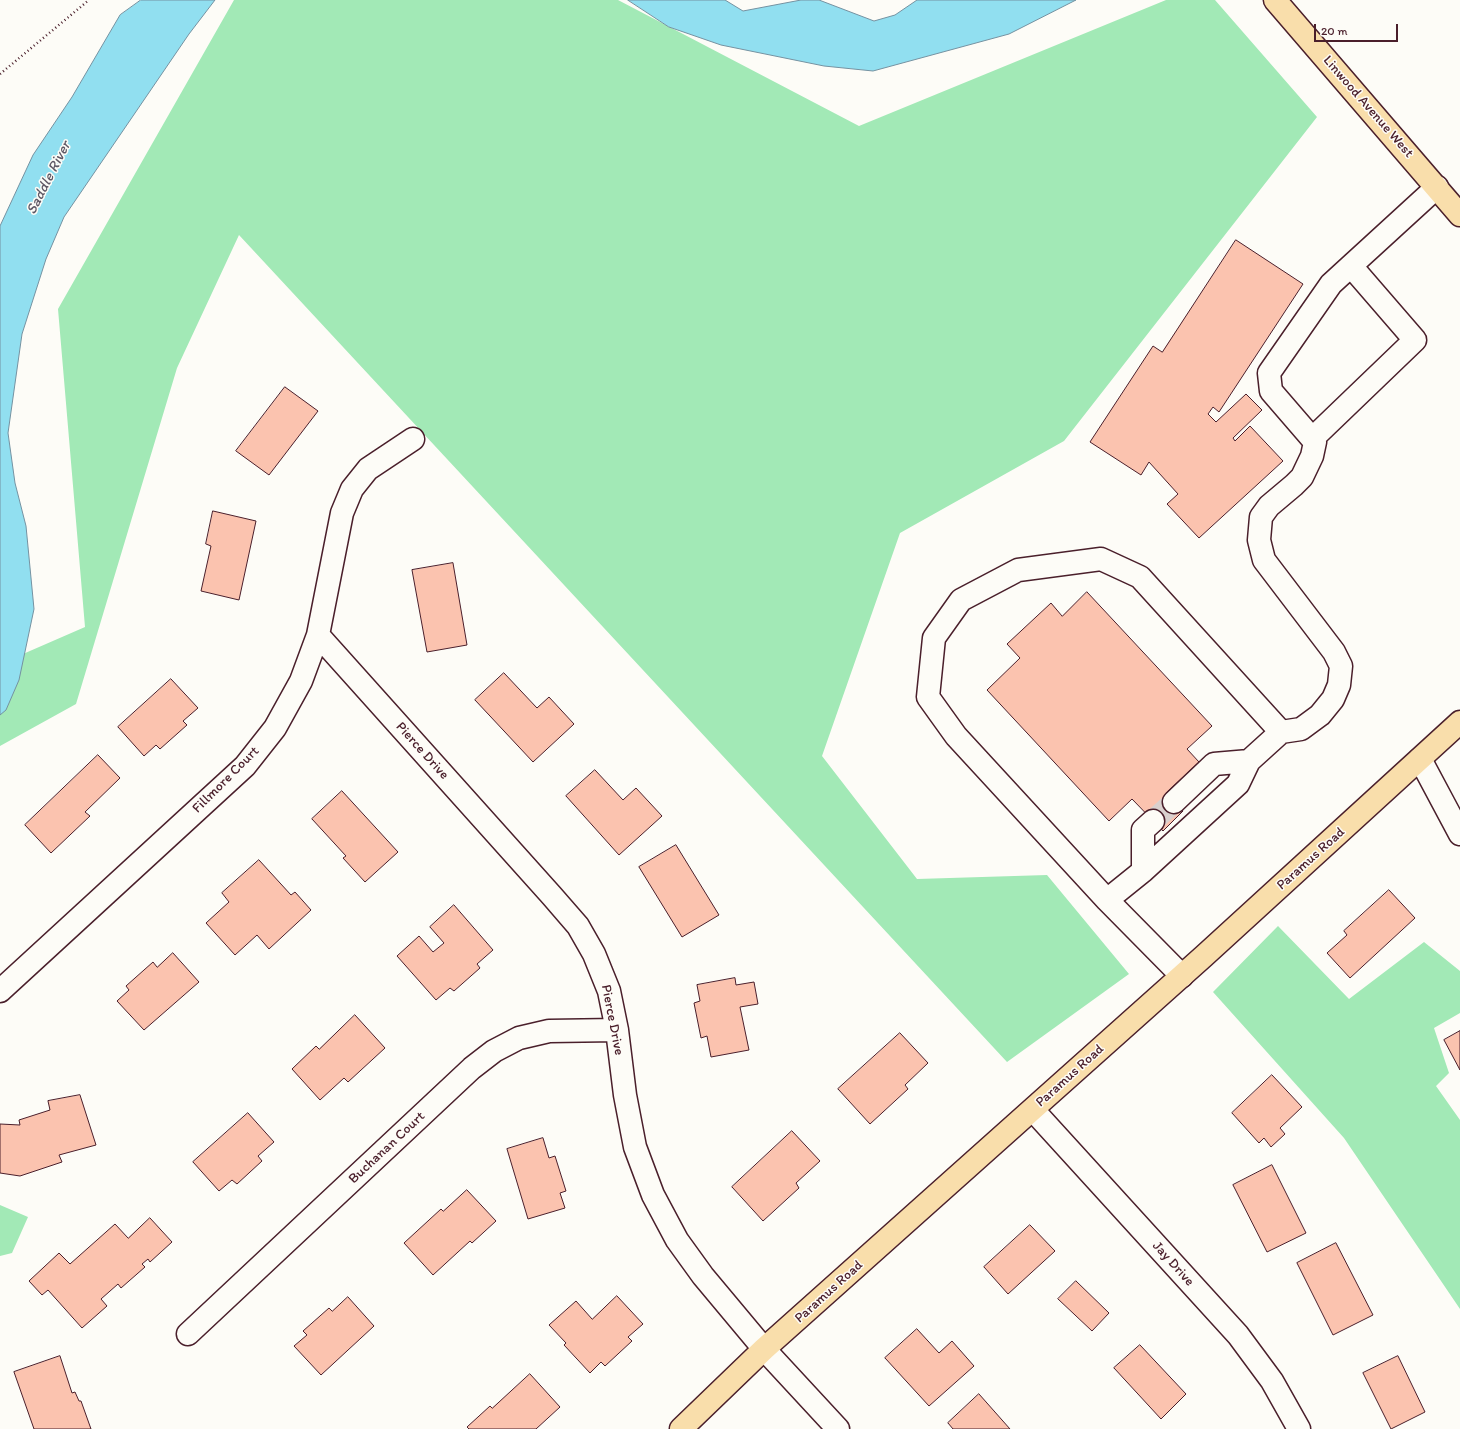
<!DOCTYPE html>
<html>
<head>
<meta charset="utf-8">
<style>
  body { margin:0 }
  #map { position:relative; width:1460px; height:1429px; overflow:hidden; background:#fdfcf7; font-family:Itim,sans-serif }
  canvas { display:block }
  .scale { position:absolute; left:1314px; top:24px; width:84px; height:18px; box-sizing:border-box; border:2px solid #4a1f2b; border-top:0; padding-left:5px; font-size:12px; line-height:14px; white-space:nowrap; color:#4a1f2b; -webkit-text-stroke:3px #fdfcf7; paint-order:stroke }
</style>
</head>
<body>
<div id="map">
<canvas width="1460" height="1429"></canvas>
<div class="scale">20 m</div>
</div>
<script>
const c = document.querySelector('canvas').getContext('2d');
c.lineJoin = 'round';
function fill(path, color) { c.fillStyle = color; c.fill(path, 'evenodd'); }
function strokePath(path, color, width, dash) { c.strokeStyle = color; c.lineWidth = width; c.lineCap = dash ? 'butt' : 'round'; c.setLineDash(dash || []); c.stroke(path); }
function write(font, color, halo, rows, align = 'center') {
  c.font = font + ' Itim,sans-serif'; c.lineWidth = 3; c.setLineDash([]); c.textBaseline = 'middle'; c.strokeStyle = halo; c.fillStyle = color; for (const [text, x, y, turn = 0] of rows) {
    c.save(); c.translate(x, y); c.rotate((+turn || 0) * Math.PI / 180); c.textAlign = isNaN(turn) ? turn : align; if (halo) c.strokeText(text, 0, 0); c.fillText(text, 0, 0); c.restore();
  }
}
fill(new Path2D(`
  M234,0H618L859,126L1166,0H1215L1317,117L1064,441L900,533L822,756L917,879L1047,875L1129,974L1007,1062L239,235L177,368L76,704L0,746V664L85,627L58,309Z
  M1278,926L1349,999L1424,942L1460,971V1013L1434,1028L1449,1073L1436,1086L1460,1120V1309L1344,1138L1213,992Z
  M0,1205L28,1217L12,1253L0,1256Z`), '#a2e9b6');
const water = new Path2D(`
  M141,0H215L189,34L64,217L46,259L22,334L8,433L15,483L26,526L34,609L19,680L6,710L0,715V226L33,155L72,97L120,15Z
  M628,0H725L743,11L801,0H819L874,21L895,15L917,0H1076L1009,34L873,71L824,66L721,45L669,27Z`);
fill(water, '#91dff0');
strokePath(water, '#7592a1', 1);
const building = new Path2D(`
  M1236,240L1303,284L1219,412L1213,407L1208,414L1216,422L1246,394L1262,410L1233,438L1235,441L1250,426L1283,461L1199,538L1167,504L1178,494L1149,462L1141,475L1090,442L1153,346L1162,352Z
  M285,387L318,411L269,475L236,451Z
  M213,511L256,521L239,600L201,591L211,546L206,544Z
  M453,563L467,645L427,652L412,570Z
  M1087,592L1212,726L1187,749L1199,762L1166,793L1183,811L1163,831L1132,799L1109,821L987,690L1020,658L1007,644L1051,603L1062,616Z
  M504,673L537,708L549,697L574,724L533,762L475,700Z
  M171,679L198,708L183,721L187,725L160,749L156,745L144,756L118,727Z
  M98,755L120,778L85,812L90,816L51,853L25,825Z
  M595,770L623,800L636,788L662,816L619,855L566,796Z
  M342,791L398,852L365,882L343,858L346,856L312,819Z
  M676,845L719,915L682,937L639,867Z
  M259,860L291,895L295,892L311,910L269,949L257,935L235,955L206,923L229,902L222,893Z
  M1389,890L1415,918L1350,978L1327,953L1347,935L1344,931Z
  M454,905L493,950L477,964L480,968L454,991L450,988L436,1000L397,956L419,936L433,952L444,943L430,927Z
  M173,953L199,982L144,1030L117,1001L129,990L126,986L153,962L157,967Z
  M735,978L736,985L754,982L758,1004L740,1007L749,1050L711,1057L707,1036L701,1038L694,1003L700,1001L697,985Z
  M355,1015L385,1048L348,1082L344,1078L320,1100L292,1069L316,1046L319,1049Z
  M1460,1031V1070L1444,1040Z
  M900,1033L928,1063L905,1085L908,1089L870,1124L838,1089Z
  M1272,1075L1302,1107L1280,1128L1285,1134L1271,1147L1264,1138L1259,1143L1232,1113Z
  M80,1095L96,1145L59,1155L62,1162L20,1176L0,1173V1124L20,1125L19,1120L50,1110L48,1101Z
  M248,1113L274,1142L258,1156L262,1161L237,1184L232,1180L219,1191L193,1162Z
  M792,1131L820,1161L796,1183L799,1188L763,1221L732,1187Z
  M543,1138L549,1158L555,1156L566,1191L560,1193L565,1208L528,1219L507,1149Z
  M1272,1165L1306,1233L1267,1252L1233,1185Z
  M467,1190L496,1221L472,1243L470,1241L433,1275L404,1243L441,1209L443,1211Z
  M150,1218L172,1242L150,1262L148,1259L142,1264L145,1267L121,1288L118,1284L101,1299L107,1306L82,1328L48,1290L42,1295L29,1281L59,1253L70,1264L115,1224L128,1238Z
  M1030,1225L1055,1251L1008,1294L984,1267Z
  M1336,1243L1373,1315L1333,1335L1297,1263Z
  M1076,1281L1109,1313L1092,1331L1058,1299Z
  M617,1296L643,1324L628,1337L632,1341L605,1366L601,1362L590,1373L564,1345L566,1343L549,1325L576,1301L592,1319Z
  M348,1297L374,1326L321,1375L294,1346L307,1335L303,1331L329,1308L332,1311Z
  M917,1329L939,1353L952,1341L974,1366L929,1406L885,1358Z
  M1140,1345L1186,1394L1161,1419L1114,1368Z
  M60,1356L72,1393L75,1392L79,1401H81L91,1429H34L14,1372Z
  M1398,1356L1425,1412L1391,1429L1363,1373Z
  M530,1374L560,1407L536,1429H469L467,1427L490,1406L492,1408Z
  M979,1394L1010,1429H953L948,1423Z`);
fill(building, '#fbc3af');
strokePath(building, '#4a1f2b', 1);
strokePath(new Path2D(`
  M1153,821L1174,802`), '#d9d0ce', 22, [22, 11]);
const minor = new Path2D(`
  M1312,439L1415,340L1351,266
  M318,635L552,896L578,926L594,954L609,991L617,1030L625,1095L635,1147L653,1195L677,1240L703,1276L764,1349L838,1429
  M1420,759L1460,834
  M1174,802L1214,764L1249,761
  M1143,871V830L1153,821
  M1107,900L1143,871L1238,784L1249,761L1281,732L1301,729L1320,715L1333,699L1339,685L1341,666L1334,652L1264,560L1259,540L1261,517L1269,506L1294,485L1302,477L1312,456L1315,442L1271,391L1269,373L1331,284L1437,187
  M1182,976L1107,900L956,736L928,697L934,638L961,600L1018,570L1101,559L1140,577L1281,732
  M0,991L245,766L275,728L301,681L318,635L342,513L352,489L368,469L413,439
  M1033,1110L1238,1335L1272,1381L1299,1429
  M188,1334L472,1068L494,1051L519,1038L549,1031L617,1030`);
const major = new Path2D(`
  M1275,0L1460,215
  M681,1429L764,1349L1204,956L1460,722`);
strokePath(minor, '#4a1f2b', 25);
strokePath(major, '#4a1f2b', 25);
strokePath(new Path2D(`
  M0,74L89,0`), '#4a1f2b', 2.5, [1, 3]);
strokePath(minor, '#fdfcf7', 22);
strokePath(major, '#f9deab', 22);
write('14px', '#4a1f2b', '#fdfcf7', [
  ["Linwood Avenue West",1368,107,49],
  ["Pierce Drive",422,751,48],
  ["Fillmore Court",226,780,-45],
  ["Paramus Road",1311,859,-42],
  ["Pierce Drive",612,1020,79],
  ["Paramus Road",1070,1076,-42],
  ["Buchanan Court",387,1148,-43],
  ["Jay Drive",1173,1264,48],
  ["Paramus Road",829,1292,-42]
]);
write('italic 15px', '#5f5966', '#fdfcf7', [
  ["Saddle River",49,178,-63]
]);
</script>
</body>
</html>
